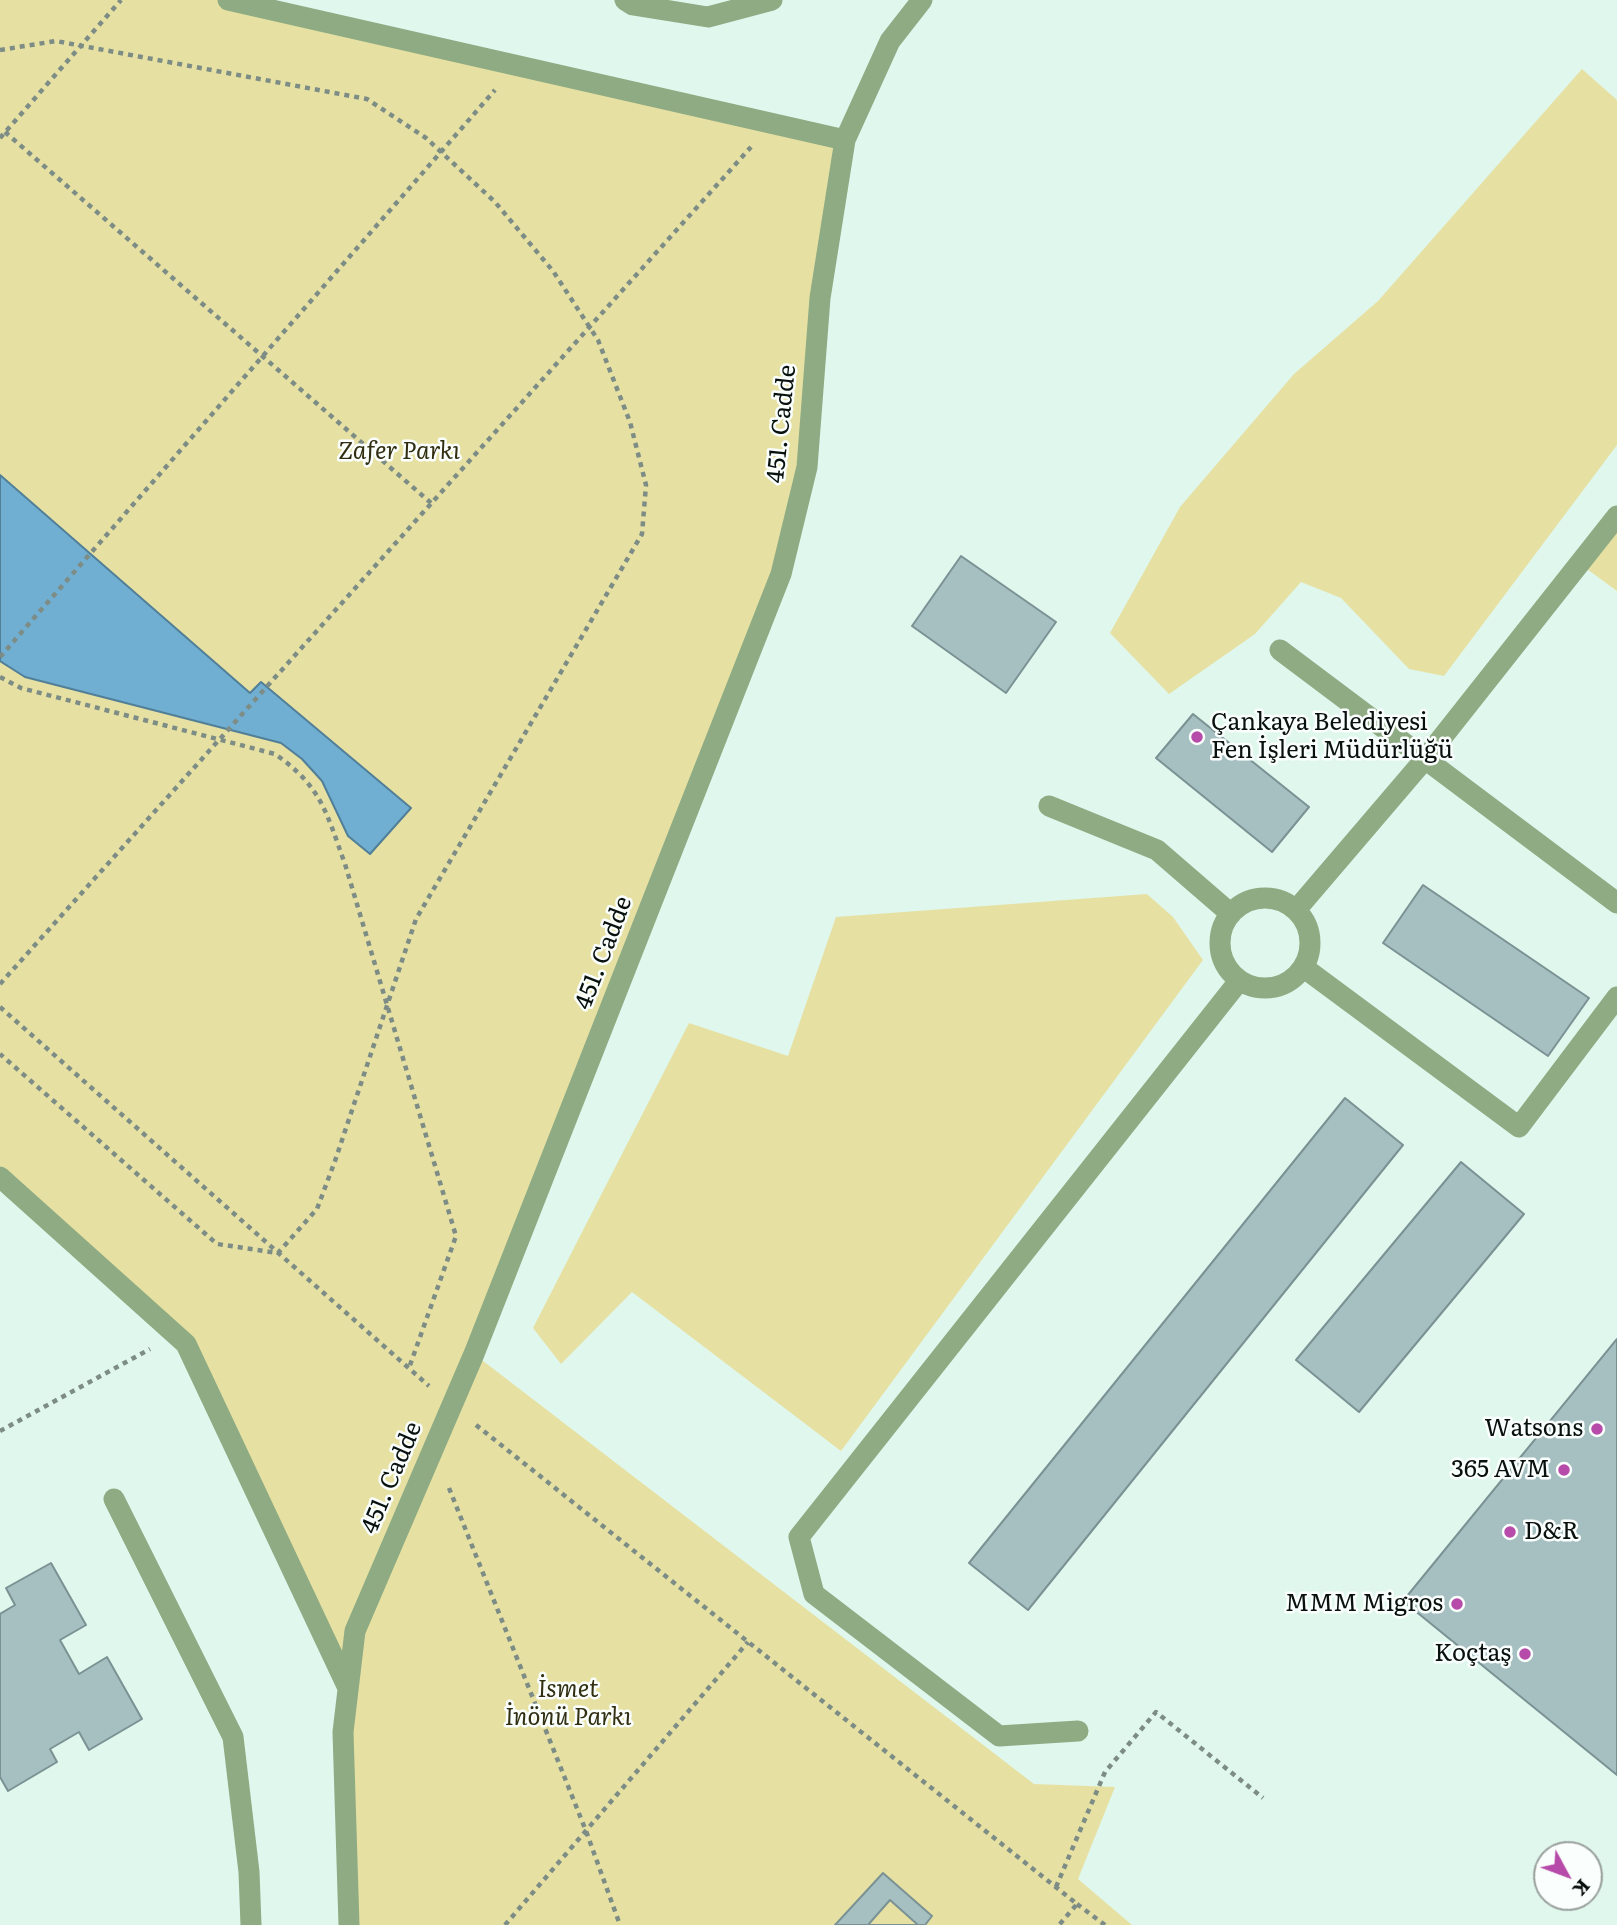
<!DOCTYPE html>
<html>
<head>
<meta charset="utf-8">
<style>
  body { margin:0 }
  #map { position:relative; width:1617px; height:1925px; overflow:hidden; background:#e0f7ed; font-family:Literata,serif }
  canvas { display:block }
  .north { position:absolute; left:1533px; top:1841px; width:70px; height:70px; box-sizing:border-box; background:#fafffd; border:2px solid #9aa09d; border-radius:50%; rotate:131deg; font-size:19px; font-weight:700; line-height:28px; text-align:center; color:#09110e }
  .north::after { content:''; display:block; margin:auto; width:24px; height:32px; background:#b74baa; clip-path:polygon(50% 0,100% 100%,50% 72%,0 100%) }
</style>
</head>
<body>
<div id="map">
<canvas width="1617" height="1925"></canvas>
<div class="north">K</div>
</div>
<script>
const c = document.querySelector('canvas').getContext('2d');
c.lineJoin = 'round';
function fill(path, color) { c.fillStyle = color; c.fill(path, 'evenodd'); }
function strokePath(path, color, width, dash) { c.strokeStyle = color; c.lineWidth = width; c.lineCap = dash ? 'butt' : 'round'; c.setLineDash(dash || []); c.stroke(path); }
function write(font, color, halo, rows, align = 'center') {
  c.font = font + ' Literata,serif'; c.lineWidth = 5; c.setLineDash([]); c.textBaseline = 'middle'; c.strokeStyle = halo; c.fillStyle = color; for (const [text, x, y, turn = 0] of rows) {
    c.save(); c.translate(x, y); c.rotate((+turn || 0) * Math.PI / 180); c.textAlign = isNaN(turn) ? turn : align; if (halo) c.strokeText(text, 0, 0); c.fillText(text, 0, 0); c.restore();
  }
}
fill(new Path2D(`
  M0,0H228L845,140L807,467L781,574L474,1354L1034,1784L1115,1787L1078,1879L1132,1925H349L348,1688L186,1344L0,1177Z
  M1582,69L1617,100V445L1444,676L1409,669L1341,598L1301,582L1255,634L1169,694L1110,633L1180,507L1294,374L1378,301Z
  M1617,516V591L1580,564Z
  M1147,894L1173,917L1203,960L841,1451L632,1292L561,1364L533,1328L689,1023L788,1056L836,917Z`), '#e6e1a3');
const water = new Path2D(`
  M0,475L250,693L261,682L411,808L370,854L348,836L322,781L302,759L281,743L25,677L0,661Z`);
fill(water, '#70aed2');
strokePath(water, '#517f97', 2);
const building = new Path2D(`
  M961,556L1056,622L1006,693L912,626Z
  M1193,714L1309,807L1272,852L1156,758Z
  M1423,885L1589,998L1548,1056L1383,943Z
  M1345,1098L1403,1145L1028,1610L969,1563Z
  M1461,1162L1524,1214L1359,1412L1296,1360Z
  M1617,1339V1775L1403,1601Z
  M51,1563L86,1625L60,1640L79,1674L107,1657L142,1719L89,1750L79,1732L50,1749L57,1762L8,1791L0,1777V1614L15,1605L6,1588Z
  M883,1873L932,1916L925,1925H835Z
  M890,1900L918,1925H868Z`);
fill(building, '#a6bfc1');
strokePath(building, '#7b9294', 2);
strokePath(new Path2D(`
  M0,50L56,41L367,99L426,138L495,202L553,271L598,340L630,422L646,485L642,534L416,919L335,1161L317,1209L278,1253L217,1244L0,1054
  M5,132L431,503
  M0,138L121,0
  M0,657L495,90
  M0,677L21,688L275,754C322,787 326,812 345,864L456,1236L409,1368
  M0,984L751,147
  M0,1007L429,1386
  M476,1425L1077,1904L1059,1925
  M0,1431L150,1349
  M449,1488L586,1831L620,1925
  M1056,1887L1105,1772L1156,1712L1263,1798
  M1077,1904L1105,1925
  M505,1925L748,1642`), '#7d8d86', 4.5, [5, 5]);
strokePath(new Path2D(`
  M228,0L845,140
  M625,0L633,5L708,17L772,0
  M1280,650L1617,903
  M1049,806L1157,850L1231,914
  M1220 943a45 45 0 1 1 90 0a45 45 0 1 1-90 0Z
  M1296,910L1425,759L1617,516
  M1303,967L1519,1127L1617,997
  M0,1177L186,1344L348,1688
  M114,1499L233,1737L249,1872L251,1925
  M1078,1731L999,1736L814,1594L799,1537L1239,981
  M349,1925L343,1732L355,1631L474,1354L781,574L807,467L820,298L845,140L890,41L922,0`), '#8eab83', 21);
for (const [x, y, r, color] of [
  [1197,737,7,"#b74baa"],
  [1597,1429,7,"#b74baa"],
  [1564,1470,7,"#b74baa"],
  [1510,1532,7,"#b74baa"],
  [1457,1604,7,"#b74baa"],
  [1525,1654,7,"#b74baa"]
]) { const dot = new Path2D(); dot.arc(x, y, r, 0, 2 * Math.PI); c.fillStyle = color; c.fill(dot); strokePath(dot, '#fafffd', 2.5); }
write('24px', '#09110e', '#fafffd', [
  ["451. Cadde",782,424,-84],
  ["451. Cadde",604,953,-69],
  ["451. Cadde",392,1478,-67]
]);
write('italic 24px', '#312e11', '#fafffd', [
  ["Zafer Parkı",399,452],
  ["İsmet",568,1690],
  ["İnönü Parkı",568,1718]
]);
write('24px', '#09110e', '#fafffd', [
  ["Çankaya Belediyesi",1211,723,"left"],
  ["Fen İşleri Müdürlüğü",1211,751,"left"],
  ["Watsons",1583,1429],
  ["365 AVM",1550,1470],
  ["D&R",1524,1532,"left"],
  ["MMM Migros",1443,1604],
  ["Koçtaş",1511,1654]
], 'right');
</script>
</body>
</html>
